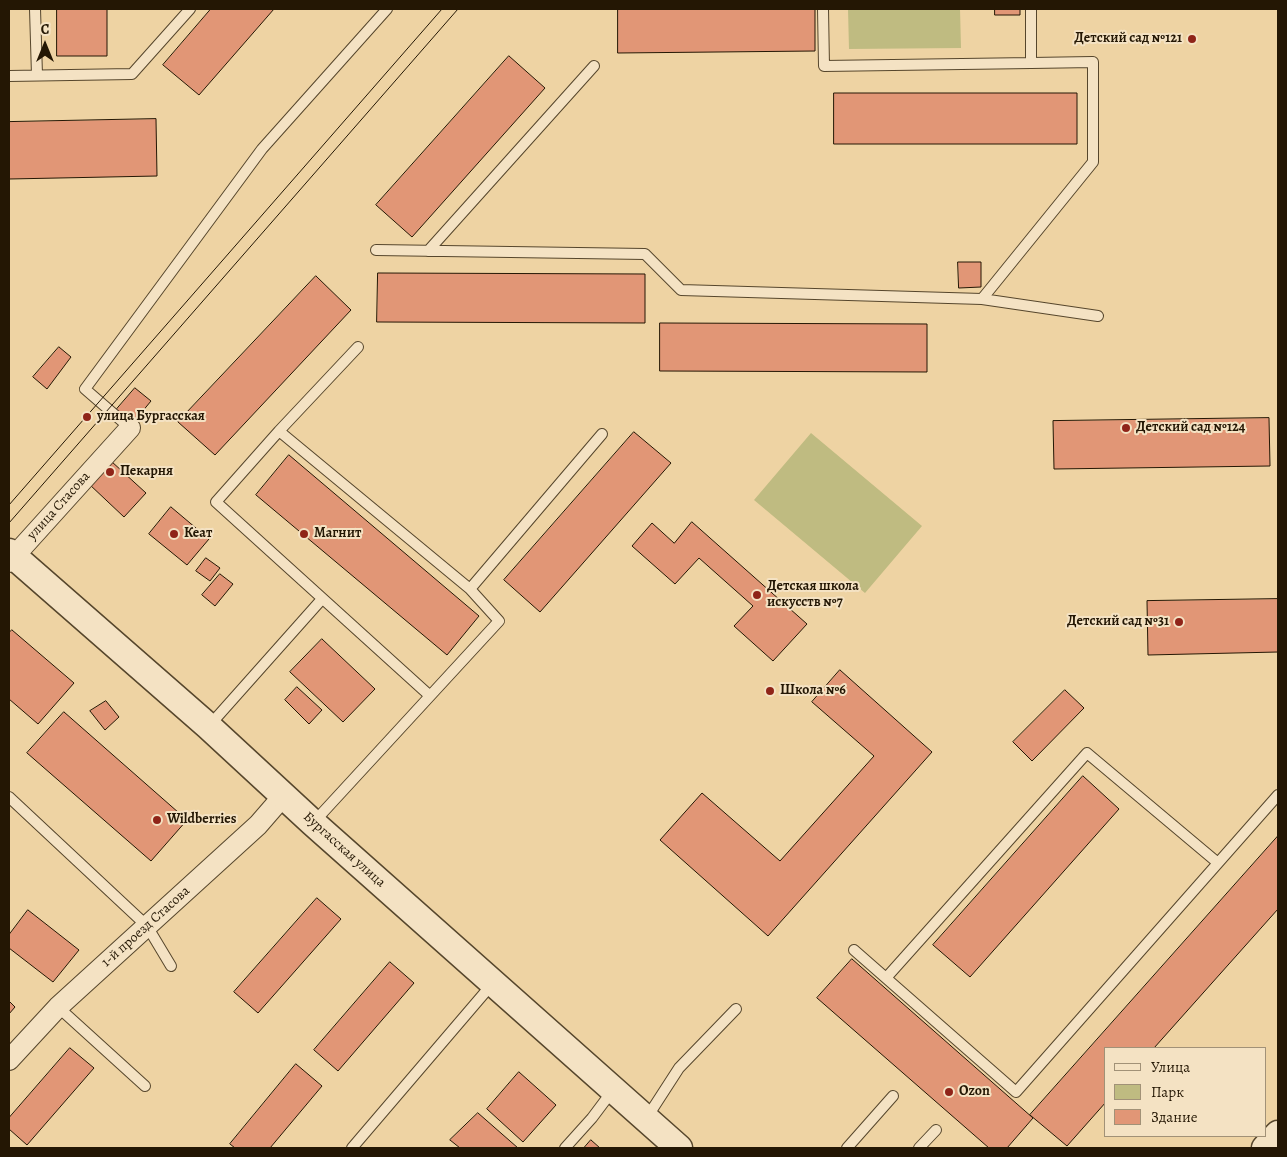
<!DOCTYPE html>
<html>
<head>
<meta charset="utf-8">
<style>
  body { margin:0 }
  #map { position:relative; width:1287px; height:1157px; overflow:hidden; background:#eed3a3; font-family:Alegreya,serif }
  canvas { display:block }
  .frame { position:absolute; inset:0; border:10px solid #241704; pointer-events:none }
  .legend { position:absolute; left:1104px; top:1047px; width:162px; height:90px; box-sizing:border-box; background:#f4e2c3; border:1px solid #a19177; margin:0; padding:6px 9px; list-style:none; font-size:15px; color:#241704 }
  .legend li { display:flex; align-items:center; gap:10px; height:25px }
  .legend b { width:25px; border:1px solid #a19177 }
  .north { position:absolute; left:20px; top:20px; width:50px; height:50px; -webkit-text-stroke:4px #f4e2c3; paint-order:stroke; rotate:0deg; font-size:14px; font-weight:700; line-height:20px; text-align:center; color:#241704 }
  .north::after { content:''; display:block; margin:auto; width:18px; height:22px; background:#241704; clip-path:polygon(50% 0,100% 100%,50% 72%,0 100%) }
</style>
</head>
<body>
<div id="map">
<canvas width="1287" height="1157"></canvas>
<div class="frame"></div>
<ul class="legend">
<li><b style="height:6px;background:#f4e2c3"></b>Улица</li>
<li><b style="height:14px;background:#bfbb81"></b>Парк</li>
<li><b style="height:14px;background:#e19676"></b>Здание</li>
</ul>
<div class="north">С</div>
</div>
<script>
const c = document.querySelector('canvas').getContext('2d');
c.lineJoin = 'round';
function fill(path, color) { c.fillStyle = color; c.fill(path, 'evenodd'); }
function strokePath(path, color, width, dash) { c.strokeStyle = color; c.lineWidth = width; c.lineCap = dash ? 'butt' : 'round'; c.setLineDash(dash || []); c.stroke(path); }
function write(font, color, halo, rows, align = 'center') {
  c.font = font + ' Alegreya,serif'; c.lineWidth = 4; c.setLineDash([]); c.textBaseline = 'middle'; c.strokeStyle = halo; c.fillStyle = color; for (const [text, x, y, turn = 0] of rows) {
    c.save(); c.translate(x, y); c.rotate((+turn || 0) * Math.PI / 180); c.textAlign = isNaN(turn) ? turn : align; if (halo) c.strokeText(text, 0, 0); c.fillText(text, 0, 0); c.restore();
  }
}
fill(new Path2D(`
  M848,9H960L961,48L849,49Z
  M811,433L922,526L865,593L754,500Z`), '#bfbb81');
const building = new Path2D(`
  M57,9H107V56H57Z
  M211,9H274L199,95L163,65Z
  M618,9H815V51L618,53Z
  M995,9H1020V15H995Z
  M509,56L545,88L412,237L376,205Z
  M834,93H1077V144H834Z
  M156,119L157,176L9,179V122Z
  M958,262H981V287L959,288Z
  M378,273L645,274V323L377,322Z
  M316,276L351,310L215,455L178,422Z
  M660,323L927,324V372L660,371Z
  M59,347L71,357L47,389L33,377Z
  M135,388L151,401L132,424L116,410Z
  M1269,418L1270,466L1054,469L1053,421Z
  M634,432L671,463L540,612L504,580Z
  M289,455L479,616L447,655L256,495Z
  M111,461L146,493L124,517L89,484Z
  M171,507L209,539L187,565L149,534Z
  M692,522L807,624L773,661L734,626L753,606L699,558L675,584L632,546L652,523L674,543Z
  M206,558L220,568L210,581L196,571Z
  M220,574L233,584L215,606L202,595Z
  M1278,599V652L1148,655L1147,601Z
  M12,630L74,683L38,724L9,699V633Z
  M322,639L375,689L343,722L290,672Z
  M840,670L932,752L768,936L660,840L702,793L780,861L874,756L812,702Z
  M297,687L322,710L309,724L285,700Z
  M1065,690L1084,708L1032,761L1013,742Z
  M106,701L119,717L105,730L90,711Z
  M64,712L187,820L151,861L27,753Z
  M1083,776L1119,809L970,977L933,945Z
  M1278,836V909L1154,1048H1106V1102L1067,1146L1030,1115Z
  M317,898L341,919L258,1013L234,992Z
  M28,910L79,950L53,982L9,948V935Z
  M852,959L1033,1118L1007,1148H989L817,998Z
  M390,962L414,983L338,1071L314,1050Z
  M9,1001L15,1007L9,1014Z
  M70,1048L94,1068L27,1145L9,1129V1118Z
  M296,1064L322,1086L270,1148H235L230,1144Z
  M519,1072L556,1105L523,1142L487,1109Z
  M478,1113L518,1148H460L450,1140Z
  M591,1140L600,1148H584Z`);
fill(building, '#e19676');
strokePath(building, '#241704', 1);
const service = new Path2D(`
  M35,9L37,75
  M823,9L824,66L1031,63V9
  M9,76L132,74L190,9
  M376,250L645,254L681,290L982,299L1098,316
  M428,251L594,66
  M982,299L1093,162V62L1031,63
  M130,428L85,389L262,149L387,9
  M279,431L358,347
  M470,589L602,434
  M209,726L322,599
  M9,797L147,926L171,966
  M314,822L499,621L470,589L279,431L216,502L429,695
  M854,950L1016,1092L1278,795
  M886,978L1087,753L1218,863
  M58,1007L145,1086
  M646,1119L679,1068L736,1009
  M352,1148L493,983
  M565,1148L592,1118L613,1090
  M847,1148L893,1096
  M919,1148L936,1130`);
const minor = new Path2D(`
  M9,562L130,428
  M9,1060L58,1007L258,825L284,795`);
const tertiary = new Path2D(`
  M9,552L208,726L313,823L679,1148
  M1265,1148L1278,1134`);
strokePath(service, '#56462c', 12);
strokePath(minor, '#56462c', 22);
strokePath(tertiary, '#56462c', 29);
strokePath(service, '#f4e2c3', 10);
strokePath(minor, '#f4e2c3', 20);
strokePath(tertiary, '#f4e2c3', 26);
strokePath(new Path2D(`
  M9,505L442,9
  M9,523L458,9`), '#241704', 1);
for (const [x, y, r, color] of [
  [1192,39,5,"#8f2418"],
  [87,417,5,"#8f2418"],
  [1126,428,5,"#8f2418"],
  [110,472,5,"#8f2418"],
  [174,534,5,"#8f2418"],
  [304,534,5,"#8f2418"],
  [757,595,5,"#8f2418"],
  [1179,622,5,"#8f2418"],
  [770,691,5,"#8f2418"],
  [157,820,5,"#8f2418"],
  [949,1092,5,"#8f2418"]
]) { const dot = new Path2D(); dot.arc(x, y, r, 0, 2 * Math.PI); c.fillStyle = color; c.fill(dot); strokePath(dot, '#f4e2c3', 2); }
write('bold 14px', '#241704', '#f4e2c3', [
  ["Детский сад №121",1182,39,"right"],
  ["улица Бургасская",97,417],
  ["Детский сад №124",1136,428],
  ["Пекарня",120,472],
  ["Кеат",184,534],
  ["Магнит",314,534],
  ["Детская школа",767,587],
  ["искусств №7",767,603],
  ["Детский сад №31",1169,622,"right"],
  ["Школа №6",780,691],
  ["Wildberries",167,820],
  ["Ozon",959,1092]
], 'left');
write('14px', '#241704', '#f4e2c3', [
  ["улица Стасова",59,506,-48],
  ["Бургасская улица",344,850,42],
  ["1-й проезд Стасова",146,927,-42]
]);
</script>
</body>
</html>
